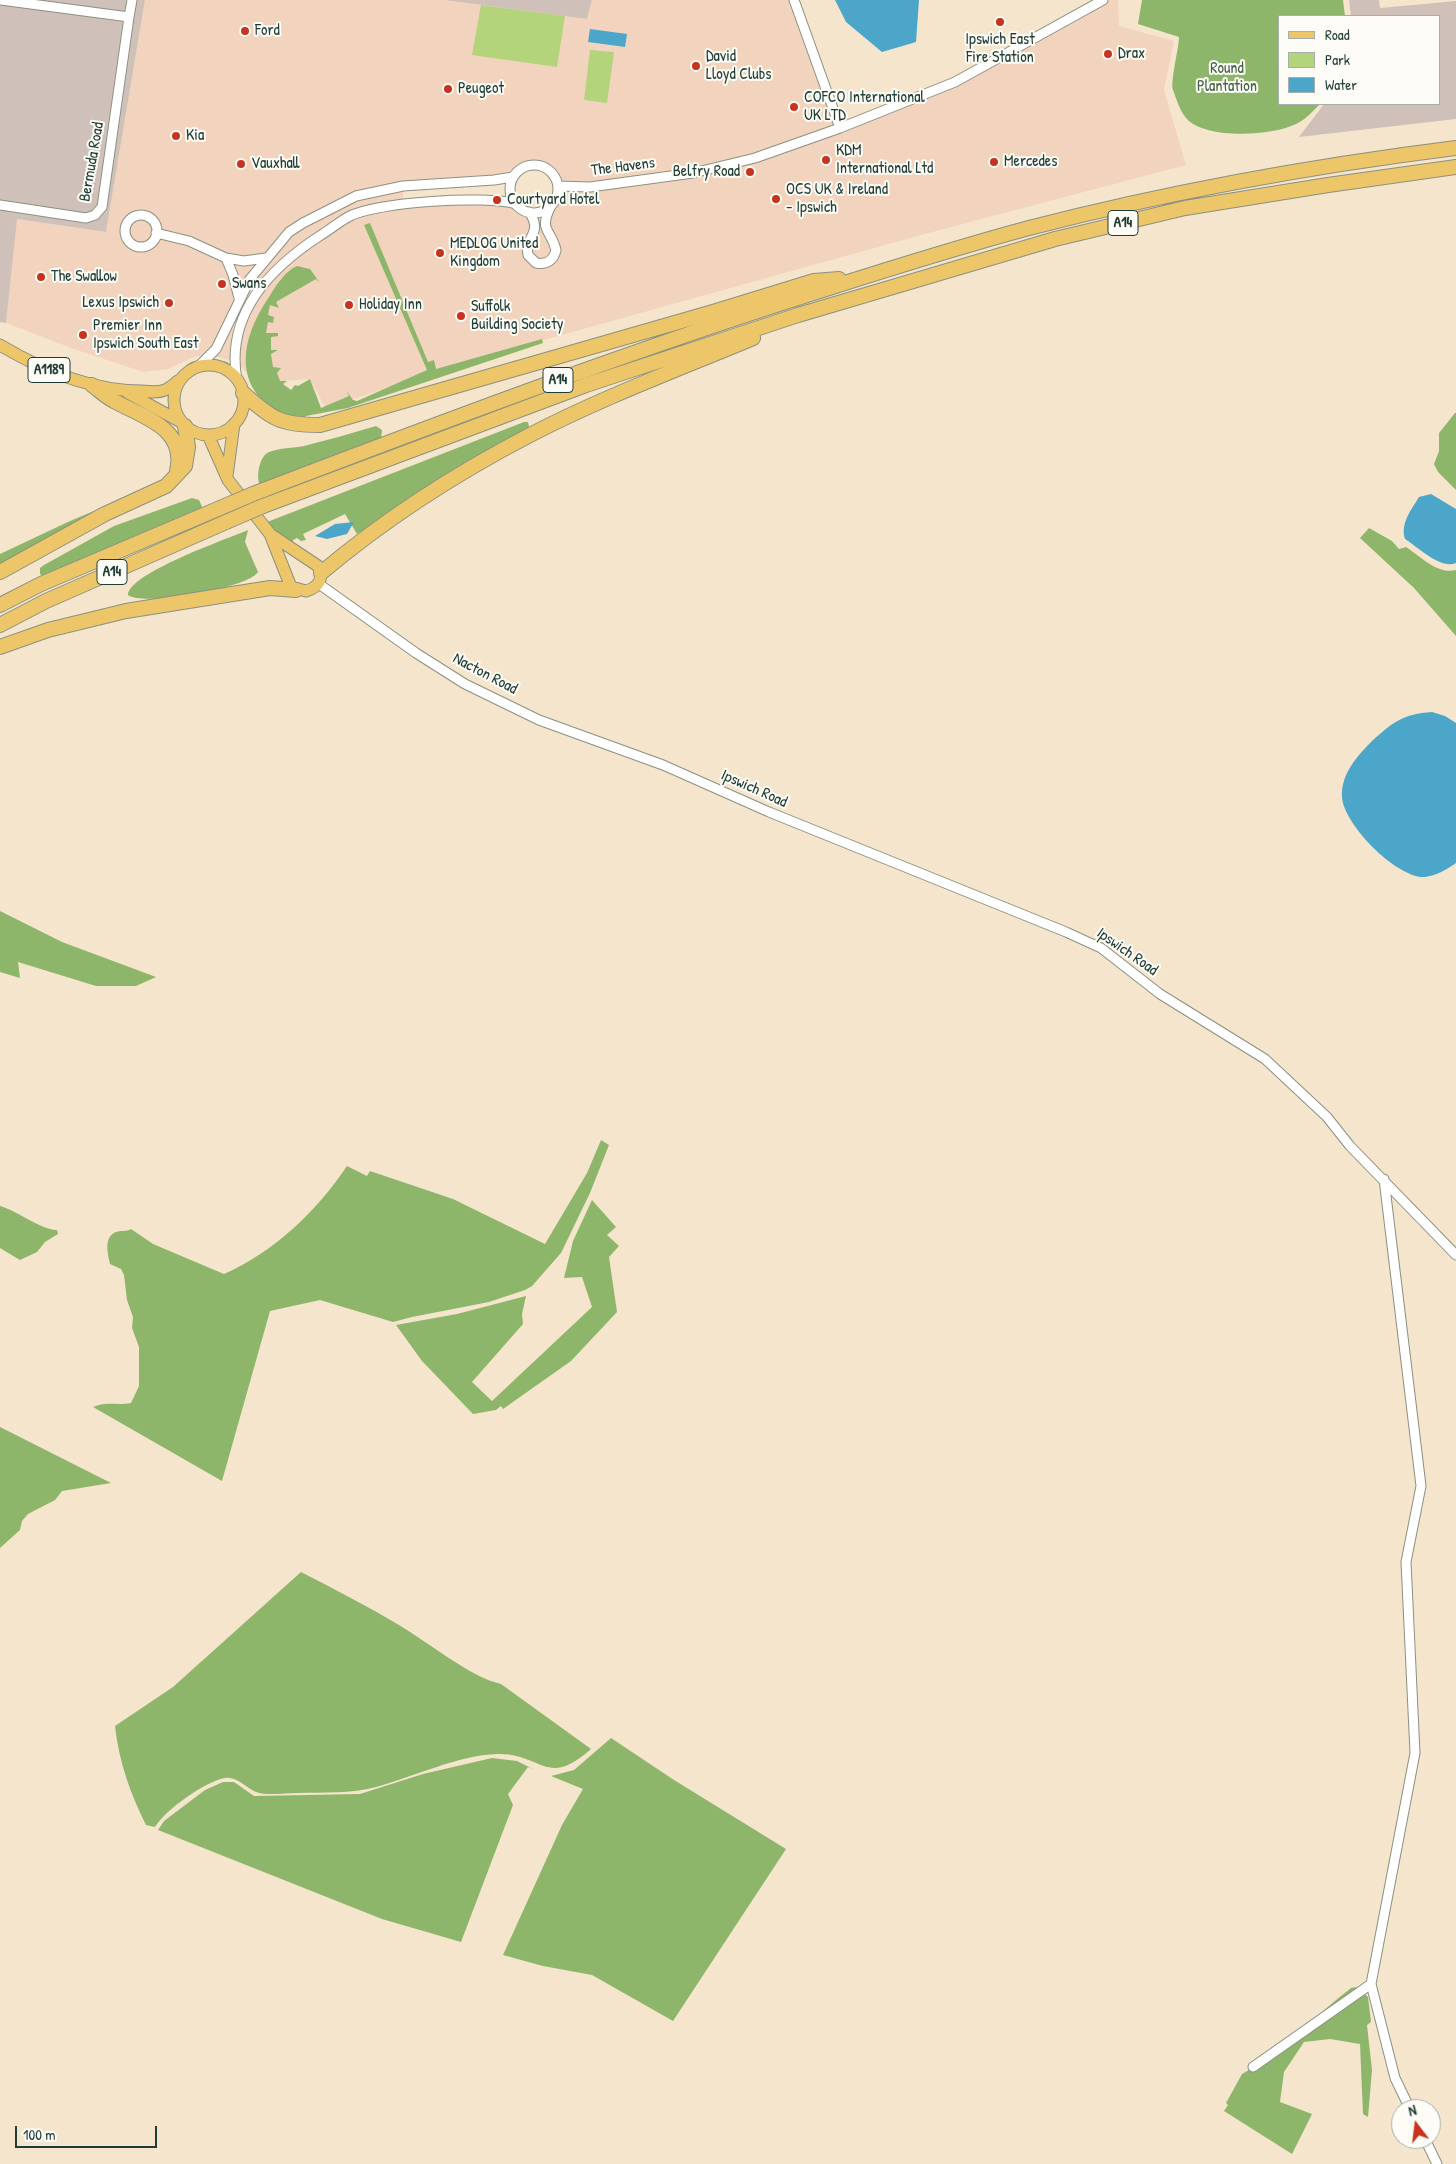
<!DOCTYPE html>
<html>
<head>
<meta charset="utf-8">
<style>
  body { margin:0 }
  #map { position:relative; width:1456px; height:2164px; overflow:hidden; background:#f5e5cd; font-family:"Patrick Hand",sans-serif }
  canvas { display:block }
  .legend { position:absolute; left:1278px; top:15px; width:162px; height:90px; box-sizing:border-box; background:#fdfcf7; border:1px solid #a4b0a9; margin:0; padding:6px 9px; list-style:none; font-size:15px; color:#1f3d34 }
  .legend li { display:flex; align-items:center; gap:10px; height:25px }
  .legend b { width:25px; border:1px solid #a4b0a9 }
  .north { position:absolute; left:1391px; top:2099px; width:50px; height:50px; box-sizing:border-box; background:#fdfcf7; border:1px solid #a4b0a9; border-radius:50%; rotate:345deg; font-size:14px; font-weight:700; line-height:20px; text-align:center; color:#1f3d34 }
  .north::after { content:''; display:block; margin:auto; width:18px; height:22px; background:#c8321e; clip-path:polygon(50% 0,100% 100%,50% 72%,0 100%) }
  .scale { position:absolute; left:15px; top:2126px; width:142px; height:22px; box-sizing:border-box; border:2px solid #1f3d34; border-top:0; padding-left:6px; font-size:15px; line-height:18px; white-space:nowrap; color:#1f3d34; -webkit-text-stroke:4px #fdfcf7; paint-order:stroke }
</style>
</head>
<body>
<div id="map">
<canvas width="1456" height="2164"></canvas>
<ul class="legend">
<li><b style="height:6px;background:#ecc669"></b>Road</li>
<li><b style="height:14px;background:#b3d47b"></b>Park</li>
<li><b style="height:14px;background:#4ba6c9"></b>Water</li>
</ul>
<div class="north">N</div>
<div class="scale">100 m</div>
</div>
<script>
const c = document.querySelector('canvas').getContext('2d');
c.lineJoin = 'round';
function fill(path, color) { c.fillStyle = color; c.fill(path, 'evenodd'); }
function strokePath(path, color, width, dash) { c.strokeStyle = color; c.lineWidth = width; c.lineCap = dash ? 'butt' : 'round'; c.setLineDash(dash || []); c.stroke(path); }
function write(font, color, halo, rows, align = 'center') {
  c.font = font + ' "Patrick Hand",sans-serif'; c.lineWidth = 4; c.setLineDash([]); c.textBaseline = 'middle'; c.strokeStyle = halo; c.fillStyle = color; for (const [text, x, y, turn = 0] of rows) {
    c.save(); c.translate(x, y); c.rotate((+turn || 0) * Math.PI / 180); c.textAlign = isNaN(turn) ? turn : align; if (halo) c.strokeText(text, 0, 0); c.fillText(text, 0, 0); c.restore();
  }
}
fill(new Path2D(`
  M145,0H443L587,19L592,0H794L841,128L955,82L1103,0H1118L1119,26L1174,41L1164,90L1186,165L921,235L436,370L326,409L310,379L256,383L239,364L219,357L196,356L168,369L143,372L74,349L6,323L16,219L106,232ZM534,164L544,166L552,172L558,186V199L551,206L536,213L522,210L516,204H403V186L513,177L524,166Z`), '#f2d4be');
fill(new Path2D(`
  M0,0H145L106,232L17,219L6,323L0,322Z
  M444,0H592L587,19Z
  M1349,0H1379L1380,8L1456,1V119L1299,137L1324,104H1440V16H1351Z`), '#cfc0ba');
fill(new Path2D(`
  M481,5L565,16L557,67L472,55Z
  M590,50L614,52L607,103L584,100Z`), '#b3d47b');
fill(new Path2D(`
  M1142,0H1343L1345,16H1280V104H1320C1313,111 1305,120 1296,124C1272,136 1205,140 1186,118C1180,111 1176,98 1173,90C1170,82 1179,48 1179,37L1138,24Z
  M370,223L428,362L434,360L436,369L542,339L543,343L348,408L306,416L299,424C285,421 278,415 267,405C232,374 246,331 269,297C275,287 285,271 297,266L310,269L320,283L316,279L276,302L279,308L270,305L268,315L274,317L273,323L268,322L266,333H278V336L271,337V350H278L271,354L273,367L281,368L277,373L280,381H287L283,384L291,390L295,385L298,386L310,379L321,408L349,396L346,390L353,400L357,401L427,370L364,225Z
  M1455,413H1456V490L1438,472L1434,464L1439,451V433Z
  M524,422H528L529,427L525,433L357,534L345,514L303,534L306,540L301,541L297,538L293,540V547L262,524Z
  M376,426L382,430L381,439L261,487C255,479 259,456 269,452C279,448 293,448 304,446C328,440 352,433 376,426Z
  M192,498L199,500L204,511L47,579L40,574V568L44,565L114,526Z
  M120,500L0,565V554L70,521Z
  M1369,528L1392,541L1399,549L1406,547C1420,556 1438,575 1456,570V636L1414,588L1360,538Z
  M248,530L245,542L258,572C249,588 143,607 128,595C129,573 227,539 248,530Z
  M0,911L62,942L156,977L136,986H96L18,962L20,978L0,972Z
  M601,1140L609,1145L590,1193L561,1253L532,1286L525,1290L489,1302L412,1317L393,1322L320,1300L270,1311L222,1481L93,1407C109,1401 116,1406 131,1403L139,1386V1347L132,1328L133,1317L127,1300L124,1275L121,1269L110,1264C108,1254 103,1237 116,1232C122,1230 126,1232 131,1229L153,1244L224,1274C274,1252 316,1212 347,1166L367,1176L370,1171L453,1199L545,1244L587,1173Z
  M592,1200L616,1227L607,1235L619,1246L609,1257L617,1312L571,1361L503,1409L501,1406L496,1410L473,1414L422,1361L396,1325L457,1314L526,1296L522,1314L523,1324L472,1382L492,1401L592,1307L582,1277L564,1278L573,1241Z
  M0,1206C20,1212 39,1229 57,1230L58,1234L45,1242L37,1252L20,1260L0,1248Z
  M0,1427L111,1483L62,1491L55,1500L28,1514L22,1521L20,1530L0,1548Z
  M301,1572C334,1589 367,1606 399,1625C428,1642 470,1677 501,1684L591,1749C546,1789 543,1753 497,1754C459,1755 413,1777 376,1787C351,1794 323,1792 297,1793C285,1793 267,1796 256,1792C246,1788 237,1776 225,1778C206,1781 165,1810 155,1827L146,1825C130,1793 119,1762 115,1726L173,1687Z
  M611,1738L674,1780L786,1849L673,2021L592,1975L543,1966L503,1955L562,1825L583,1789L551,1776L574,1770Z
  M492,1758L517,1761L535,1770L528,1767L508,1794L513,1805L461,1942L382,1919L158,1830L164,1821L205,1790L223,1782H234L254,1796L360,1794L423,1774Z
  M1357,1987L1368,1997L1371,2022L1367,2025L1372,2070L1368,2117L1363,2114L1360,2044L1330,2039L1304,2042L1284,2072L1280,2102L1312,2114L1292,2154L1224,2111L1228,2105L1226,2103L1242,2074L1266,2060L1336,2000L1351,1988Z`), '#8eb66b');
fill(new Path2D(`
  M835,0H919L916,42L882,52L846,22Z
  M590,29L627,34L625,47L588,42Z
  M1431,494L1456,509V563C1441,570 1418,547 1405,539C1400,524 1411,510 1419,497Z
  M354,522L347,534L327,539L315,536L335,524Z
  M1432,712L1445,716L1456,723V863C1448,869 1435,876 1425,877C1397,879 1342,823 1342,796C1341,774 1358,755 1372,741C1393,722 1403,714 1432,712Z`), '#4ba6c9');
const minor = new Path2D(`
  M1,0L129,17L132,0
  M794,0L840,128
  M510 189a24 24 0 1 1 48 0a24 24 0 1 1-48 0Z
  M558,186L590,187L693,173L755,158L840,128L955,82L1103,0
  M0,205L86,218L95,215L102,207L129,17
  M529,212C544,233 524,237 528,255L536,263C547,265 554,260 556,250C551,229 538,231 551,206
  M125 231a16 16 0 1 1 32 0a16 16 0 1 1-32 0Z
  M156,233L189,241L226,258L244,261L266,258
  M226,258L233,275L239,298
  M198,367L216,349L250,279L289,232L303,223L356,196L403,186L494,180L513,177
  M237,380C225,314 270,268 321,235C331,229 340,221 350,216C378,202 486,195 516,204
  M319,584L416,653L465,684L539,720L663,765L769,812L1066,932L1101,948L1160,994L1265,1059L1327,1117L1350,1146L1456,1255
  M1384,1179L1421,1486L1406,1562L1415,1753L1371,1984L1395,2078L1410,2109
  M1253,2067L1371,1984
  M1425,2139L1437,2164`);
const major = new Path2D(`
  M0,345C42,370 92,391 142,391C150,392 158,393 165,390C170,388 174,384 178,381
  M174 400a35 35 0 1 1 70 0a35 35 0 1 1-70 0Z
  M128,393L181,422
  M208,435L228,480L270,534L291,587L306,591C319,587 324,579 318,566L270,534
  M227,476L234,424`);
const highway = new Path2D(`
  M92,385C99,390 106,397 114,401C143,417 187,428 177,471
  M243,393C272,419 280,425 320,425L713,312L814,281L839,279
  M253,494C444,421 635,349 829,288C895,267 962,246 1029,228C1169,192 1312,166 1456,148
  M263,506L586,385L798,315L1055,239L1185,208L1328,185L1456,167
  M0,572L105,514L166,486L185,466L188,447L185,426
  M321,573C385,519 455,474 530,435C601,398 679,369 753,338
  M0,605L41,584L220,508
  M0,625L46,601L226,522
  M0,647L48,630L126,611L270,588L296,590`);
strokePath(minor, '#8a9180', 11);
strokePath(major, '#8a9180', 13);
strokePath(highway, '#8a9180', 16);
strokePath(minor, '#fff', 9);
strokePath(major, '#ecc669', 11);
strokePath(highway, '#ecc669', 14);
const highwayBridge = new Path2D(`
  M220,508L253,494
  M226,522L263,506`);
strokePath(highwayBridge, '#8a9180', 16, []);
strokePath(highwayBridge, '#ecc669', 14);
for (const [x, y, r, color] of [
  [1000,22,5,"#c8321e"],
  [245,31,5,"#c8321e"],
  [1108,54,5,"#c8321e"],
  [696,66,5,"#c8321e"],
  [448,89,5,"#c8321e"],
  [794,107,5,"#c8321e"],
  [176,136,5,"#c8321e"],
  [826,160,5,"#c8321e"],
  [994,162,5,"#c8321e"],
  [241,164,5,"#c8321e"],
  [750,172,5,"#c8321e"],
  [776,199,5,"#c8321e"],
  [497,200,5,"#c8321e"],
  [440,253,5,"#c8321e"],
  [41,277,5,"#c8321e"],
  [222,284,5,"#c8321e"],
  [169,303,5,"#c8321e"],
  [349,305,5,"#c8321e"],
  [461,316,5,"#c8321e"],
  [83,335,5,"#c8321e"]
]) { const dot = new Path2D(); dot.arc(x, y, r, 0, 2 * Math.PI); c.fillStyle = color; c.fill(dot); strokePath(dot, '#fdfcf7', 2); }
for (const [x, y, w] of [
  [1123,223,30],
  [49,370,42],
  [558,380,30],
  [112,572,30]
]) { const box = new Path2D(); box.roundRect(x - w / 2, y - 12.5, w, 25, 4); c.fillStyle = '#fdfcf7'; c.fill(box); strokePath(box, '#1f3d34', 1); }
write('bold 15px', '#1f3d34', null, [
  ["A14",1123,223],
  ["A1189",49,370],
  ["A14",558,380],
  ["A14",112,572]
]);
write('16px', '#1f3d34', '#fdfcf7', [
  ["Ford",255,31],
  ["Ipswich East",1000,40,"center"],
  ["Fire Station",1000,58,"center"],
  ["Drax",1118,54],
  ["David",706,57],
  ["Lloyd Clubs",706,75],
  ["Peugeot",458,89],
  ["COFCO International",804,98],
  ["UK LTD",804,116],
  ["Kia",186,136],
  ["KDM",836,151],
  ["International Ltd",836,169],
  ["Mercedes",1004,162],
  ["Vauxhall",251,164],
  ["Belfry Road",740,172,"right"],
  ["OCS UK & Ireland",786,190],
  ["- Ipswich",786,208],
  ["Courtyard Hotel",507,200],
  ["MEDLOG United",450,244],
  ["Kingdom",450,262],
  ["The Swallow",51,277],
  ["Swans",232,284],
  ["Lexus Ipswich",159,303,"right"],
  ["Holiday Inn",359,305],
  ["Suffolk",471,307],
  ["Building Society",471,325],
  ["Premier Inn",93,326],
  ["Ipswich South East",93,344]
], 'left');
write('16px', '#446346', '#fdfcf7', [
  ["Round",1227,69],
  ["Plantation",1227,87]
]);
write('16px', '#1f3d34', '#fdfcf7', [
  ["Bermuda Road",92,162,-80],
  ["The Havens",623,167,-7],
  ["Nacton Road",485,674,28],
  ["Ipswich Road",754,789,24],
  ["Ipswich Road",1127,952,35]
]);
</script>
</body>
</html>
